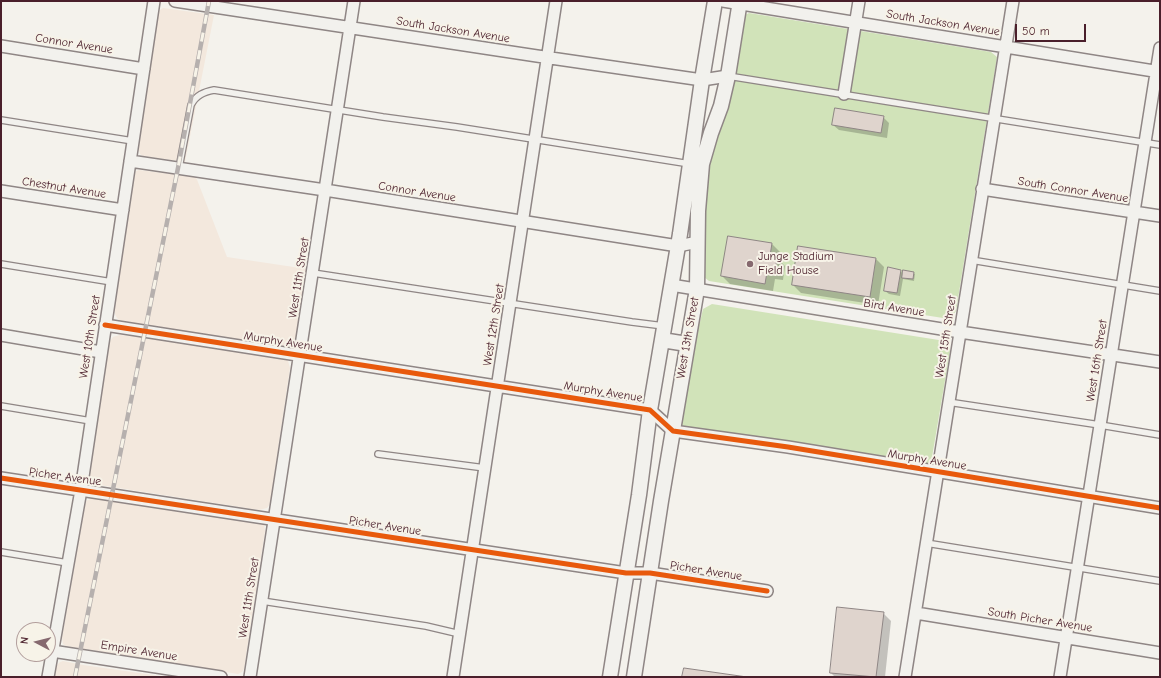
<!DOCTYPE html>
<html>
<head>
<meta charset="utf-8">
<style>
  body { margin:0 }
  #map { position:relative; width:1161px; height:678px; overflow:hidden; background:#f4f2ec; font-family:"Comic Neue",sans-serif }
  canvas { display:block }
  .frame { position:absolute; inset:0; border:2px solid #4a1f2b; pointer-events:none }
  .north { position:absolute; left:16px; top:622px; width:40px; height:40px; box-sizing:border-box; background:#f7f3e8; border:1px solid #b29e9c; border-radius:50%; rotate:277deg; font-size:11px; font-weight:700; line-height:16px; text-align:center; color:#4a1f2b }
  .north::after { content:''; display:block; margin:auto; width:14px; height:18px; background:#86696f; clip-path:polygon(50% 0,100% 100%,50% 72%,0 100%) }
  .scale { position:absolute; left:1015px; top:24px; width:71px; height:18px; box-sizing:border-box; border:2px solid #4a1f2b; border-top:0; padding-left:5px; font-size:12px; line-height:14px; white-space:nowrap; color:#4a1f2b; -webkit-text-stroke:3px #f7f3e8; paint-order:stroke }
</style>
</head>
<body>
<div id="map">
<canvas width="1161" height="678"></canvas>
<div class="frame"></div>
<div class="north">N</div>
<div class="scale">50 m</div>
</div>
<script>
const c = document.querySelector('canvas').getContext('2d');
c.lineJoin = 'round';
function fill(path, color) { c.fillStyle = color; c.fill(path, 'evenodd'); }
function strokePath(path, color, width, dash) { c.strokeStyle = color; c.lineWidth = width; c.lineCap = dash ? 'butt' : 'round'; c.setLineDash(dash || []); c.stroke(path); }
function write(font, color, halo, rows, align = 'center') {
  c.font = font + ' "Comic Neue",sans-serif'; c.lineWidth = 4; c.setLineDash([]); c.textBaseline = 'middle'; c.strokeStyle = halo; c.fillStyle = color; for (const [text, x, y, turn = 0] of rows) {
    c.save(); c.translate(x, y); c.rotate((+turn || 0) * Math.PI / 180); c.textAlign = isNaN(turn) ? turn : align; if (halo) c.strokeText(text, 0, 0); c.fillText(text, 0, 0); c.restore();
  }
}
fill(new Path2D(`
  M163,8L214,15L185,162L143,156L140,154L138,147L158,14L160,10Z
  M139,170L196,177L227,257L307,269L295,343L292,346L288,347L120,321L117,318L115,314L114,307L134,176L136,171Z
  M120,335L147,338L285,359L288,361L290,368L270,504L267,508L259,510L93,484L90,482L88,475L108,344L113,337Z
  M92,498L264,524L265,531L244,669L242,672L238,674L85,649L66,646L63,644L62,637L85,505L86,501Z
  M63,661L83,665L167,677H54L55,667L60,662Z`), '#f3e8dd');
fill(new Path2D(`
  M749,13L991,52L997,57L956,311L953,315L943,318L709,281L704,277L700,201L743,16Z
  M712,304L945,341L949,346L950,351L931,463L924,466L683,426L681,424L694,331L700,322L703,309Z`), '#d1e3b9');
fill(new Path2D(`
  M883,117L889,123L887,138L839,130L833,125Z
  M772,244L780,252L778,259L785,266L783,280L775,279L773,291L730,284L722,276Z
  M876,259L884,267L878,305L801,293L793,285Z
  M900,270L903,274L913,273L915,274L914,281L903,279L900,296L889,294L885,291Z
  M883,613L891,621L885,677H835L831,673Z`), '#0003');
const building = new Path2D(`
  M835,108L884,116L881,133L832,125Z
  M728,236L772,243L770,256L777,257L775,273L767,272L765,284L721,276Z
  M798,246L876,258L870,297L792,285Z
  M888,267L901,270L897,293L884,291Z
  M903,270L914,272L913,279L902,278Z
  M837,607L884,612L876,677L830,673Z
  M684,668L747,677H682Z`);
fill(building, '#dfd4cd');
strokePath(building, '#8f8685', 1);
const service = new Path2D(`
  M728,76L1160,145
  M1,120L133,141
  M179,168L191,105C196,95 204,92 214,90L383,117L457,127L690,164
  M971,260L1160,291
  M1,264L112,282
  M313,273L632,322L664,326
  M948,402L1100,425L1160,435
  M1,406L91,421
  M378,454L485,468
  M926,543L1160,581
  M1,552L68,563
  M262,601L426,626L460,634`);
const minor = new Path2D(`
  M175,1L537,56L702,80L728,76
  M723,1L1160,72
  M1,46L144,69
  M844,94L859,1
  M130,161L325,190L678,246L698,242
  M982,189L1160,216
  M1,191L123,210
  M671,285L960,332L1160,362
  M105,325L650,410L673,431L788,447L1160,508
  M1,335L101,352
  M1,478L626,573H650L767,591
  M916,613L1160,653
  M52,651L221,677
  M48,677L81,490L154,1
  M250,677L354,1
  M453,677L556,1
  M905,677L1013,1
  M1060,677L1160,48`);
const tertiary = new Path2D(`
  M662,340L687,344
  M610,677L639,495L650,410L680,234L702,80L715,1
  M634,677L661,501L697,289L698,211L702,164L711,133L721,106L728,76L740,1`);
strokePath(service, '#8f8685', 8);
strokePath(minor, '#8f8685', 14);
strokePath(tertiary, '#8f8685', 17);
strokePath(service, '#f2f1ed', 5.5);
strokePath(minor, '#f2f1ed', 11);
strokePath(tertiary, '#f2f1ed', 14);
const rail = new Path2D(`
  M75,677L178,168L209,1`);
strokePath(rail, '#b6b0ae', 4.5);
strokePath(rail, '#f7f3e8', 3, [9]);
strokePath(new Path2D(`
  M105,325L650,410L673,431L788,447L1160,508
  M1,478L626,573H650L767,591`), '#e8590c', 5);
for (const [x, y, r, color] of [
  [750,264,4,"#86696f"]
]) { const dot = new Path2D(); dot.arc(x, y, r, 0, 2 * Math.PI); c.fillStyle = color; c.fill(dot); strokePath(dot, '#f7f3e8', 1.5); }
write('12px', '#4a1f2b', '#f7f3e8', [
  ["South Jackson Avenue",943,23,9],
  ["South Jackson Avenue",453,30,9],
  ["Connor Avenue",74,44,9],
  ["Chestnut Avenue",64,188,9],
  ["South Connor Avenue",1073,190,9],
  ["Connor Avenue",417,192,9],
  ["West 11th Street",299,278,-81],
  ["Bird Avenue",894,308,9],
  ["West 12th Street",494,325,-81],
  ["West 10th Street",90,337,-81],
  ["West 15th Street",946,337,-81],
  ["West 13th Street",688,338,-80],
  ["Murphy Avenue",283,342,9],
  ["West 16th Street",1097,361,-81],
  ["Murphy Avenue",603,392,9],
  ["Murphy Avenue",927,460,9],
  ["Picher Avenue",65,477,8],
  ["Picher Avenue",385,526,9],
  ["Picher Avenue",706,571,9],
  ["West 11th Street",249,598,-81],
  ["South Picher Avenue",1040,620,9],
  ["Empire Avenue",139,651,9]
]);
write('12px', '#4a1f2b', '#f7f3e8', [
  ["Junge Stadium",758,257],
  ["Field House",758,271]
], 'left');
</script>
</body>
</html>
